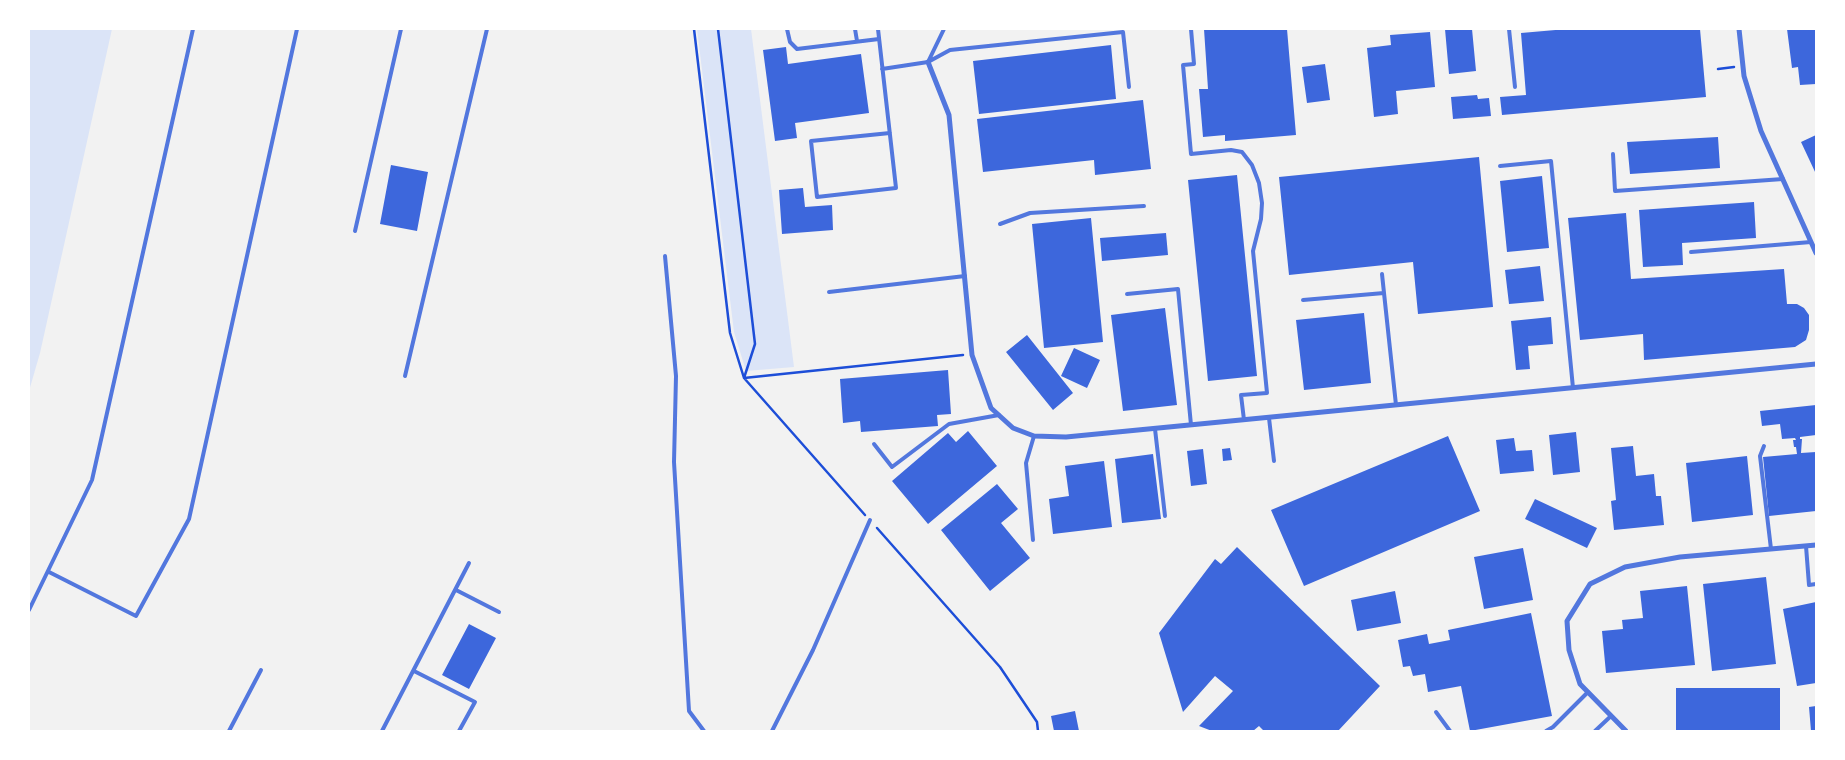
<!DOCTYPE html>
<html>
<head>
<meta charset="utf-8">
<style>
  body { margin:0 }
  #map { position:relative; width:1845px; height:760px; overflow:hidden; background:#f2f2f2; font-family:"Titillium Web",sans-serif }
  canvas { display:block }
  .frame { position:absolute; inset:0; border:30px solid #fff; pointer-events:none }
</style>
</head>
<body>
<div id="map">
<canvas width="1845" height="760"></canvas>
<div class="frame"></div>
</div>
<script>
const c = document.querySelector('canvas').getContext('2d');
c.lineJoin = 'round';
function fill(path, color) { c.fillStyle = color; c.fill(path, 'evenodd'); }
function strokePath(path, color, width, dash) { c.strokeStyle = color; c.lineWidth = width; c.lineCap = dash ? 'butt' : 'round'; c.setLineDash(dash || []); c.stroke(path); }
fill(new Path2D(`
  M29,29H112L40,353L29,391Z
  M697,29H751L794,367L746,371L734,332Z`), '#dbe4f7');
fill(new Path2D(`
  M1204,29H1287L1296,135L1225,141V135L1203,137L1199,89H1208Z
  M1445,29H1472L1476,71L1449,74Z
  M1567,29H1700L1706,97L1502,115L1500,97L1526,95L1521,33Z
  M1787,29H1816V84L1800,85L1798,67L1792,68Z
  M1430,32L1435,87L1396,91L1398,114L1374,117L1367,48L1391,45L1390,35Z
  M1111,45L1116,99L979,114L973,61Z
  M786,47L788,64L861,54L869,113L795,123L797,138L775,141L763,50Z
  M1325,64L1330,100L1307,103L1302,67Z
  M1477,95L1478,99L1489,98L1491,116L1453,119L1451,97Z
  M1143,100L1151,169L1095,175L1094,160L983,172L977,119Z
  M1816,135V174L1801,142Z
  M1718,137L1720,168L1630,174L1627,142Z
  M1479,157L1493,307L1418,314L1413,262L1289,275L1279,177Z
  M391,165L428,172L417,231L380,224Z
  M1237,175L1257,376L1208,381L1188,180Z
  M1542,176L1549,248L1507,252L1500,181Z
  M803,188L805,207L832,205L833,230L782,234L779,190Z
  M1754,202L1756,238L1682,243L1683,265L1643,267L1639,210Z
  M1626,213L1631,279L1784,269L1787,304H1797L1804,308L1809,315V330L1806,340L1795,347L1644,360L1643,334L1580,340L1568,218Z
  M1091,218L1103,342L1044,348L1032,224Z
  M1166,233L1168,255L1102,261L1100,238Z
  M1540,266L1544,301L1509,304L1505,270Z
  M1165,308L1177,405L1123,411L1111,315Z
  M1364,313L1371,383L1304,390L1296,320Z
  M1551,317L1553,344L1528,346L1530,369L1516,370L1511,321Z
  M1027,335L1073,393L1053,410L1006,352Z
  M1074,348L1100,360L1087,388L1061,376Z
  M948,370L951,414L937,415L938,426L861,432L860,421L843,423L840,379Z
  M1816,405V435L1800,437V439H1802L1801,453L1816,452V511L1769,516L1763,457L1797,454L1796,447H1794L1793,440H1796L1795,438L1782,439L1780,424L1762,426L1760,411Z
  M968,431L997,466L928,524L892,481L948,433L956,442Z
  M1576,432L1580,472L1553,475L1549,435Z
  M1448,436L1480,511L1304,586L1271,510Z
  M1514,438L1516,451L1532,450L1534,471L1500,474L1496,440Z
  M1633,446L1636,476L1654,474L1656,496H1661L1664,525L1614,530L1611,501L1616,500L1611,448Z
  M1230,448L1232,460L1223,461L1222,449Z
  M1203,449L1207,484L1191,486L1187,451Z
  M1153,454L1161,519L1122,523L1115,459Z
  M1747,456L1753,515L1692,522L1686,463Z
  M1104,461L1112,527L1053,534L1049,499L1069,496L1065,466Z
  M997,484L1018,509L1001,523L1030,558L990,591L941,530Z
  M1535,499L1597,528L1587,548L1525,519Z
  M1237,547L1380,686L1338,731H1264L1259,726L1253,731H1212L1199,726L1233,691L1215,676L1183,712L1159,633L1215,559L1221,564Z
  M1523,548L1533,600L1484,609L1474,557Z
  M1766,577L1776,664L1712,671L1703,584Z
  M1687,586L1695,665L1606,673L1602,631L1623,629L1622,620L1643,618L1640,591Z
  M1395,591L1401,623L1357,631L1351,600Z
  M1816,602V683L1797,686L1783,609Z
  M1531,613L1552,716L1470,731L1461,686L1428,692L1425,674L1413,676L1410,666L1403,667L1398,640L1427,634L1429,644L1450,640L1448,630Z
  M469,624L496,638L469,689L442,675Z
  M1676,688H1780V731H1676Z
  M1816,706V731H1811L1809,707Z
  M1075,711L1079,731H1054L1051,716Z`), '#3d67dc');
strokePath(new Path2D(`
  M694,29L730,333L744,378L963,355
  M718,29L755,344L744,378L865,515
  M1718,69L1734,67
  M877,528L1000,667L1037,722L1038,731`), '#1d4ed8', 2.5);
strokePath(new Path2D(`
  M787,29L790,42L797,49L879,39
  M855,29L857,41
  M878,29L896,188L817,197L811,141L890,133
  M1191,29L1194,64L1183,65L1191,154L1231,150L1242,152L1252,165L1259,183L1262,203L1261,219L1253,251L1267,393L1241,395L1244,420
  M1509,29L1515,87
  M928,62L944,29
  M882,69L928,62L950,50L1123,32L1129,87
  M1613,154L1615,191L1783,179
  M1500,166L1551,161L1573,388
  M1000,224L1030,213L1144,206
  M355,231L401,29
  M1691,252L1811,242
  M665,256L676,376L674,462L689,711L704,731
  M1382,274L1384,293
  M829,292L965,276
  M1127,294L1178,289L1191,425
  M1303,300L1384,293L1396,405
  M405,376L487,29
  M1269,418L1274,461
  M1155,429L1165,516
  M874,444L892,467L949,424L999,415
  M1764,446L1760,456L1771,549
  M1033,540L1026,463L1034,436
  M1806,546L1809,585L1816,584
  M49,572L136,616L189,519L297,29
  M456,590L499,612
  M29,610L92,480L193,29
  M414,671L475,702L459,731
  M1436,712L1450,731
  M229,731L261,670
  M382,731L469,563
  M772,731L813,650L870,520
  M1546,731L1553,727L1588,692
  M1595,731L1611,716`), '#5277de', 4);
strokePath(new Path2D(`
  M1739,29L1744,76L1761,131L1816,253
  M928,62L949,115L972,355L991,408L1013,428L1034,436L1066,437L1816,364
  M1626,731L1580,684L1569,650L1567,621L1590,584L1625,567L1680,557L1816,545`), '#5277de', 5);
</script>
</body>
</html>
